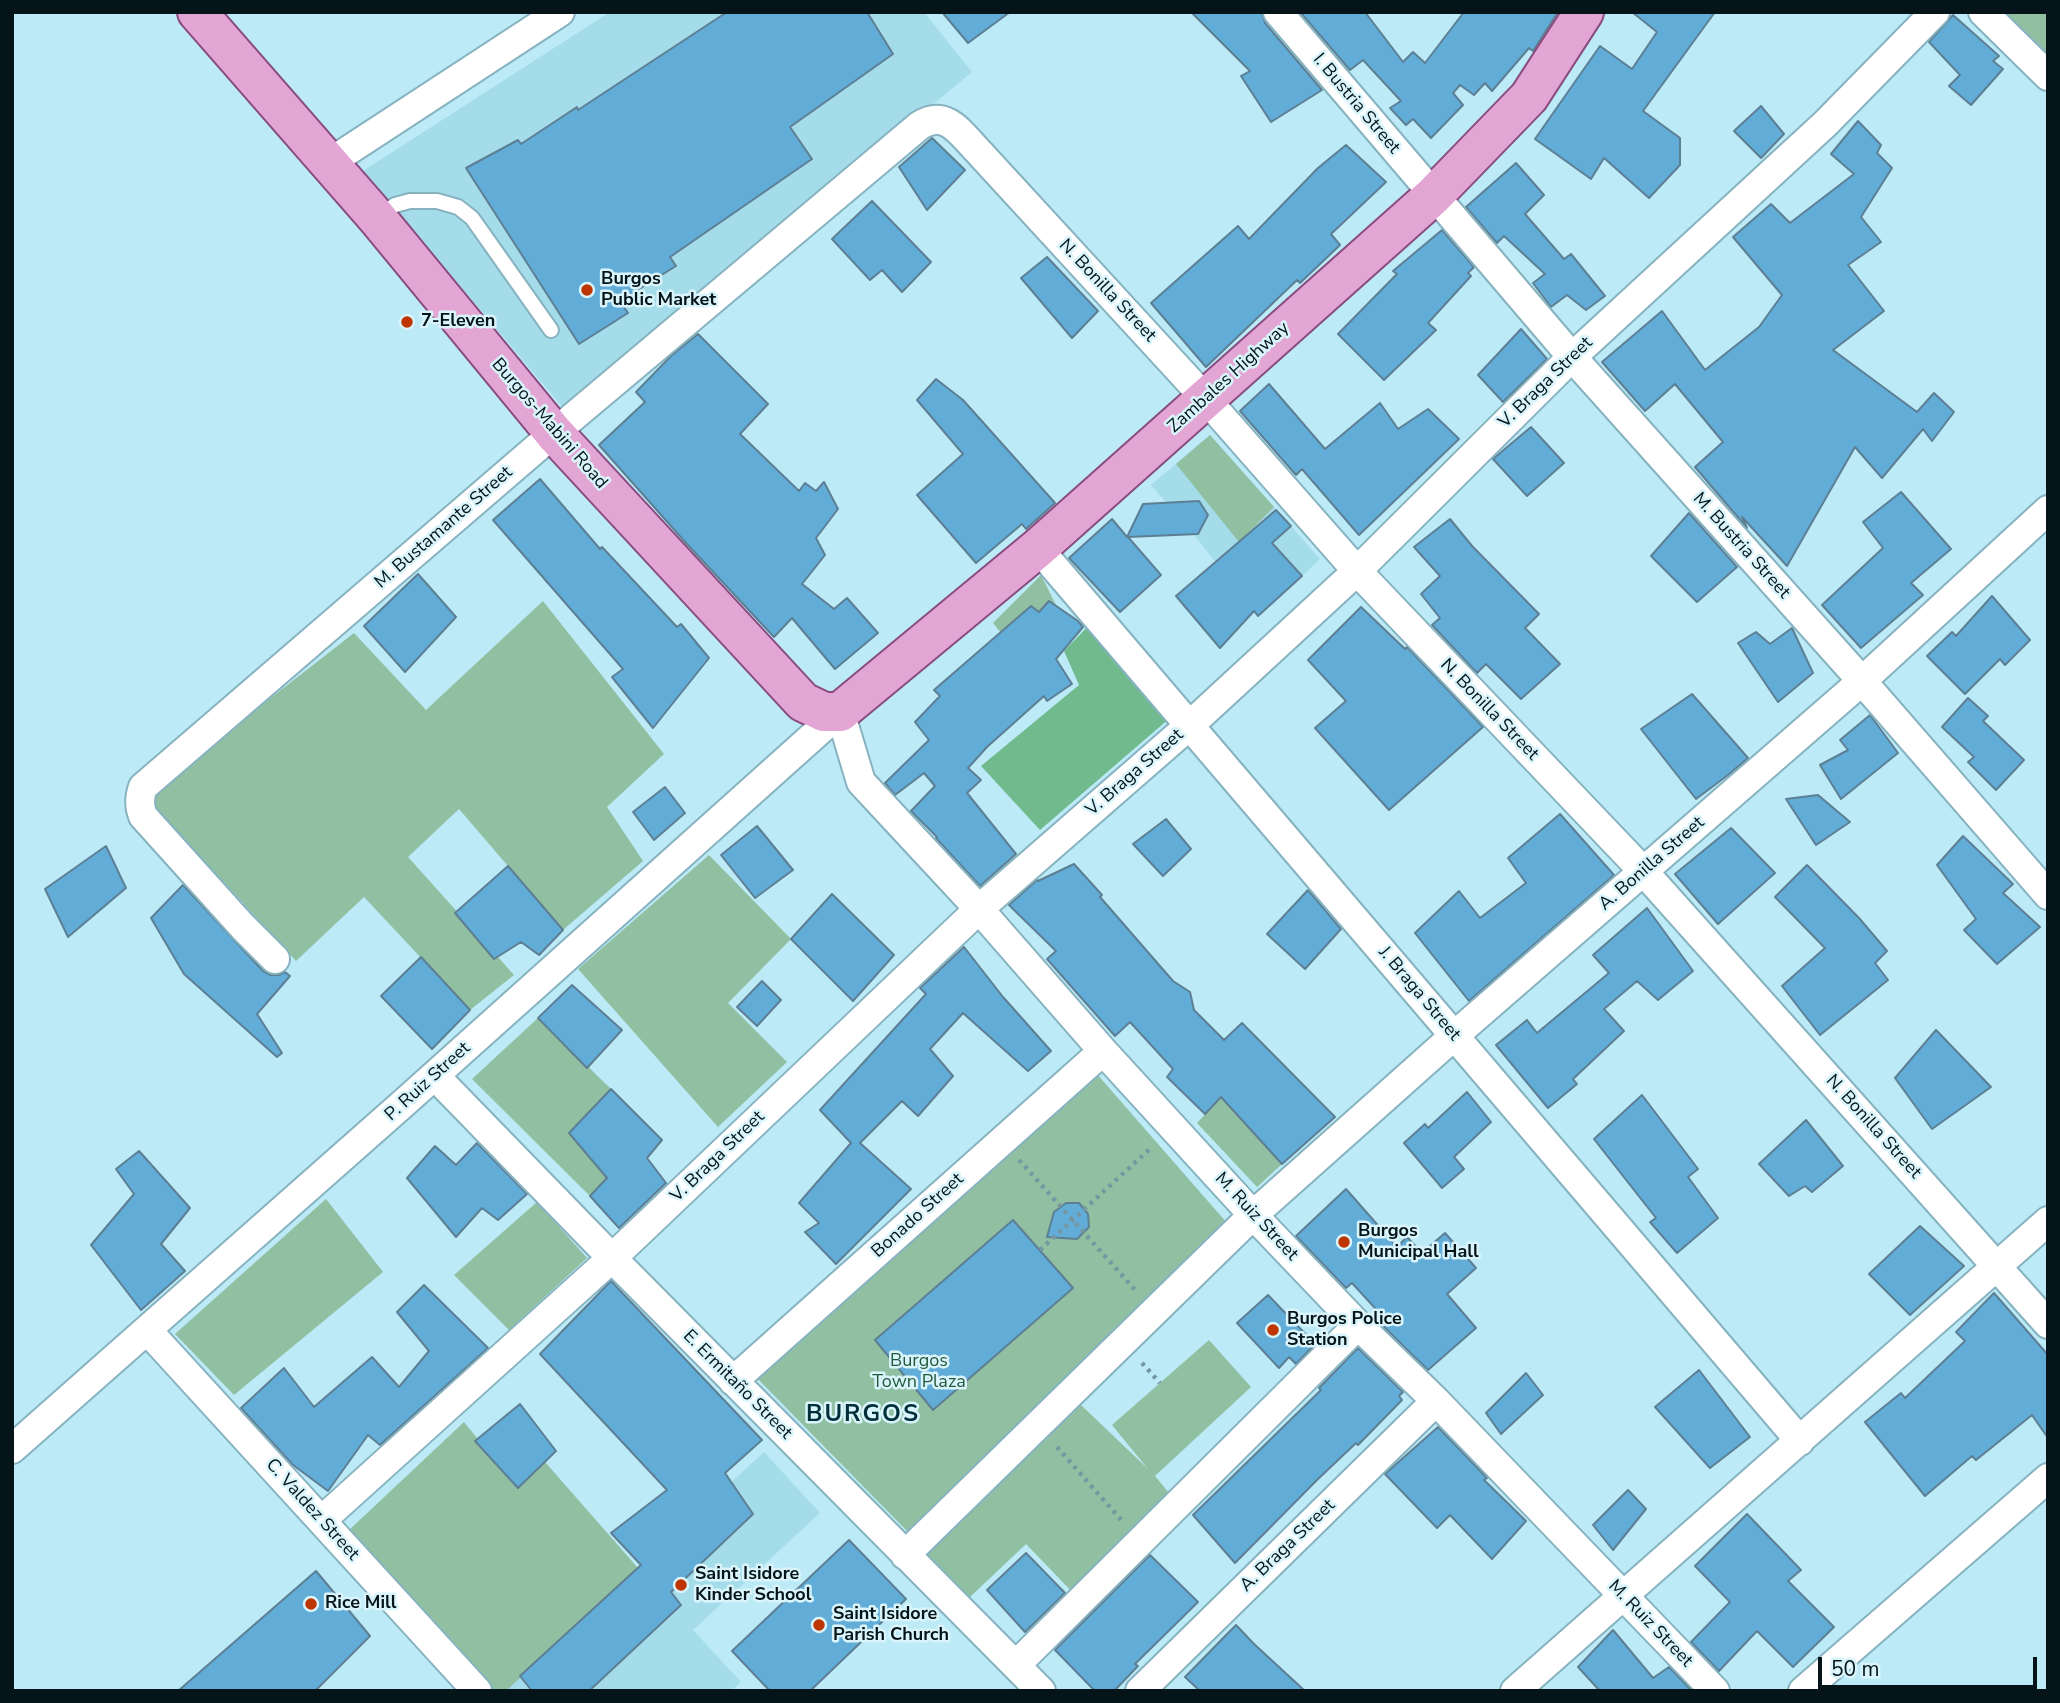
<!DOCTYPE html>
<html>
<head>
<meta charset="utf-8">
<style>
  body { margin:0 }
  #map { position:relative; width:2060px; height:1703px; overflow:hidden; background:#bceaf7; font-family:"Nunito Sans",sans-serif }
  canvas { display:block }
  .frame { position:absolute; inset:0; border:14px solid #041419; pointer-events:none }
  .scale { position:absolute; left:1818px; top:1657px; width:219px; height:32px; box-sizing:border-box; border:4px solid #041419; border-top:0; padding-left:9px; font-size:21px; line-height:24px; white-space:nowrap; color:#041419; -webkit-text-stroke:5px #d9f4fb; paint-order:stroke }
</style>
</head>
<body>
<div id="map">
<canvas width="2060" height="1703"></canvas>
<div class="frame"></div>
<div class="scale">50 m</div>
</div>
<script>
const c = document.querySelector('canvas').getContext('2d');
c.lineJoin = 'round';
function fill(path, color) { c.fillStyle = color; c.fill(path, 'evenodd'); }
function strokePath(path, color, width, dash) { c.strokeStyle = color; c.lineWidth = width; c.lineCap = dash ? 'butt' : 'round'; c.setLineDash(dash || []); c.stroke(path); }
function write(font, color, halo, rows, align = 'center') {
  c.font = font + ' "Nunito Sans",sans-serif'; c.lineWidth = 5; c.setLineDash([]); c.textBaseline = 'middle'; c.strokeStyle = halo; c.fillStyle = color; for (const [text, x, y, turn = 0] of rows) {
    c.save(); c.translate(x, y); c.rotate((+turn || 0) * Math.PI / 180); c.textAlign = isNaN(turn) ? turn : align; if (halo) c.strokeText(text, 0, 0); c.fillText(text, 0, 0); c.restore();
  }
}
fill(new Path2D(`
  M610,12H924L972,72L565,410L363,171Z
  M1210,435L1320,559L1302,576L1235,588L1196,537L1151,485Z
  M764,1452L820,1513L693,1630L741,1682L731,1691H510L508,1688Z`), '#a5dcea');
fill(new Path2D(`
  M1997,12H2048V61Z
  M1210,435L1274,507L1239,542L1176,464Z
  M1041,575L1057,607L1049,601L1039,612L1031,606L1001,633L993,623Z
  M543,601L664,754L607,807L643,861L563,930L459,809L408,857L514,975L470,1010L364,897L296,961L145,796L354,633L426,710Z
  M709,855L791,939L728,1003L787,1062L718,1127L578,969Z
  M538,1018L611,1089L570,1133L607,1178L590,1196L472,1079Z
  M1267,1048L1284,1066L1237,1114L1282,1164L1257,1187L1197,1123Z
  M1096,1073L1227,1223L908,1532L753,1374Z
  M326,1199L383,1272L234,1395L175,1334Z
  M537,1202L587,1258L509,1330L454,1275Z
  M1209,1340L1251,1387L1155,1476L1178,1504L1081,1601L1026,1544L969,1598L925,1553L1081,1405L1148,1469L1112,1425Z
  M464,1422L517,1487L545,1462L638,1568L506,1691H487L347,1532Z`), '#90bfa1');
fill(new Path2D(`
  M1097,617L1178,711L1040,830L981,766L1079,685L1064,651Z`), '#71ba8e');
const building = new Path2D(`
  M727,12H867L893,54L790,127L812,159L670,257L676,266L620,301L628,313L579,344L466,168L518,140L521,144L577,107L578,110Z
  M942,12H1010L968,43Z
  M1191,12H1262L1265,23L1322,90L1271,122L1241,76L1250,71Z
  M1300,12H1365L1403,62L1413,52L1425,63L1464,12H1558L1533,51L1529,48L1492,91L1485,83L1474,95L1460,85L1453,93L1463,105L1431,138L1413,119L1406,125L1390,108L1401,101L1363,60L1350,70Z
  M1632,12H1715L1643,111L1680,138V165L1649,198L1604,158L1591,179L1535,139L1600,46L1632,69L1657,32Z
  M1953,15L1999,56L1993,61L2003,69L1971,105L1949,86L1960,75L1929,42Z
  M1761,106L1784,134L1761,158L1734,131Z
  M1858,121L1881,145L1877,153L1892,168L1861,217L1881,242L1848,265L1884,311L1833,350L1917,412L1934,393L1954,412L1932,441L1923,429L1882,478L1855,447L1787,566L1742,517L1747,528L1695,467L1723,442L1675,384L1645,411L1602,362L1662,311L1705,370L1759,327L1782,295L1733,237L1771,204L1790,223L1854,174L1831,154Z
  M932,138L965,170L927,210L899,167Z
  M1346,145L1386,182L1331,234L1340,245L1300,283L1297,280L1206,367L1151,303L1238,226L1249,239L1318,168Z
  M1516,163L1544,195L1525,214L1564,259L1571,254L1605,296L1586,310L1567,295L1551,307L1533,283L1545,274L1504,236L1497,243L1466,207Z
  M872,201L931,262L902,292L882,270L870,280L832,239Z
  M1442,230L1474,267L1468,273L1471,276L1428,323L1436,330L1384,380L1338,334L1397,274L1393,271Z
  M1047,257L1098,311L1072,338L1021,278Z
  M1521,329L1547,359L1503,402L1478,375Z
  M698,334L768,404L740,434L799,491L805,483L816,491L824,482L838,509L816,538L825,555L802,584L834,609L847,598L878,633L835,669L792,618L774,637L686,543L599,445L645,402L636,392L672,355Z
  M936,379L963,400L1055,503L1026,529L1022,524L976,563L917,495L963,454L917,400Z
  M1269,384L1325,449L1380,403L1398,429L1428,409L1459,439L1359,535L1302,469L1296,475L1240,411Z
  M1531,427L1564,463L1527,496L1493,459Z
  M540,479L600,549L602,547L677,627L681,624L709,658L653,728L612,677L623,669L493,520Z
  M1901,492L1951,549L1911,583L1923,595L1861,648L1822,605L1883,548L1863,522Z
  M1199,501L1208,515L1198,534L1128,537L1161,575L1120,612L1069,558L1112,519L1127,537L1143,504Z
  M1276,510L1291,526L1272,543L1302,576L1258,616L1254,611L1220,648L1176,596Z
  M1689,513L1737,567L1697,602L1651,556Z
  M1450,519L1472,546L1539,614L1525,628L1560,664L1521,699L1486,664L1477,673L1432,625L1440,618L1421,594L1440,576L1414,547Z
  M418,574L456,617L405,672L364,626Z
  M1992,596L2030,640L2005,665L2000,659L1965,694L1927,656L1952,632L1956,636Z
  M1049,601L1078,621L1083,627L1056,659L1072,684L1047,701L1044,696L987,747L968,768L981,780L967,793L1016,854L980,886L936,838L937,837L911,811L935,786L924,773L895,795L885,783L929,740L915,722L940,696L934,690L1031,606L1039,612Z
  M1361,607L1405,649L1407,647L1483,727L1389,810L1315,728L1346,701L1308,660Z
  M1792,628L1813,673L1778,702L1738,643L1756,632L1770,644Z
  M1692,694L1748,758L1728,775L1696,799L1641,729Z
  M1968,698L1988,716L1983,721L2024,760L1996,790L1968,762L1974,757L1942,727Z
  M1870,715L1898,753L1841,799L1820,765L1848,750L1840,740Z
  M665,787L685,813L654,840L633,812Z
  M1818,795L1850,822L1816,845L1786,799Z
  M1560,814L1614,875L1469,1001L1415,933L1459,891L1480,918L1526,883L1508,858Z
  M1166,819L1191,849L1163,876L1133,844Z
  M757,826L793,870L755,898L721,855Z
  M1731,828L1775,873L1718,924L1675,874Z
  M1963,836L2013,884L2003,893L2040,927L1997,964L1964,930L1976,919L1937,865Z
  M106,846L126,888L68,937L45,889Z
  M1074,864L1102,895L1100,897L1173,981L1190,992L1194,1010L1224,1040L1242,1023L1335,1117L1282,1164L1221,1097L1205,1114L1167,1077L1173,1069L1130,1022L1115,1036L1047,959L1056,951L1009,905L1037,880L1038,881Z
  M1807,865L1859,918L1887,951L1875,963L1888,980L1820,1035L1782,986L1825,948L1775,897Z
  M508,866L563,930L539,955L521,942L494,959L455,913Z
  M183,885L263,971L271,975H279L285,972L290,976L257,1014L282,1053L277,1057L184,974L151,918Z
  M1308,890L1341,929L1305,969L1267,934Z
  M832,894L894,955L853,1001L791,939Z
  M1647,908L1693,971L1658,1000L1637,981L1604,1009L1624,1031L1573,1079L1577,1084L1548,1108L1496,1045L1527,1020L1537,1033L1609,973L1593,955Z
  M964,947L1003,997L1051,1051L1028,1071L963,1013L930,1049L953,1076L918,1116L902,1101L860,1143L911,1189L836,1264L805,1232L819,1223L799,1203L851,1143L820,1110L926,994L920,988Z
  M421,957L470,1010L432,1049L381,996Z
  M762,981L781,1000L757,1026L737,1007Z
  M572,985L622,1030L587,1068L538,1018Z
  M1936,1030L1991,1087L1932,1129L1895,1078Z
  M611,1089L662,1140L647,1158L666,1183L619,1228L590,1196L607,1178L569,1133Z
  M1467,1092L1491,1122L1454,1157L1464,1169L1442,1188L1404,1143L1425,1124L1428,1128Z
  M1642,1095L1698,1169L1688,1177L1718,1218L1677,1253L1650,1222L1656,1218L1594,1139Z
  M1806,1120L1843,1166L1812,1192L1805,1186L1789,1196L1759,1164Z
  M477,1143L527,1194L498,1220L482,1208L456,1237L407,1178L435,1146L456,1165Z
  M139,1151L190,1208L161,1244L185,1271L141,1310L91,1245L134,1194L116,1169Z
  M1346,1189L1397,1247L1407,1237L1422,1253L1445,1233L1476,1268L1447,1294L1476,1328L1428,1370L1380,1323L1385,1319L1352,1283L1346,1288L1296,1236Z
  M1066,1203H1079L1088,1214L1089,1227L1077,1239L1047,1237L1054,1212Z
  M1013,1220L1073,1288L933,1410L875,1340Z
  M1920,1226L1964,1266L1910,1315L1869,1274Z
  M611,1281L762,1440L725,1473L753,1514L671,1592L681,1605L589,1691H532L520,1676L641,1565L611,1533L667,1490L540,1354Z
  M424,1285L488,1348L380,1445L368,1435L328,1491L293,1465L241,1408L284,1368L314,1407L372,1357L399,1387L429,1351L397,1312Z
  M1994,1293L2048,1355V1438L2032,1415L1976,1460L1972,1456L1925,1496L1865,1422L1901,1393L1905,1398L1965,1341L1956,1332Z
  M1268,1295L1315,1344L1296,1364L1289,1357L1279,1368L1237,1323Z
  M1358,1348L1403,1392L1399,1396L1402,1400L1358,1445L1356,1443L1317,1480L1235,1563L1193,1515L1321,1390L1319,1388Z
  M1699,1370L1750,1437L1710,1468L1655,1407Z
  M1526,1373L1543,1395L1501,1434L1486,1413Z
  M520,1404L556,1451L518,1488L475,1441Z
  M1438,1427L1487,1478L1484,1480L1526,1521L1492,1559L1450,1515L1437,1528L1385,1474Z
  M1628,1490L1646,1509L1613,1550L1593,1525Z
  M1747,1514L1801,1570L1788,1581L1834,1627L1793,1667L1757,1631L1719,1671L1691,1642L1730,1602L1695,1566Z
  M849,1540L906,1599L810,1691H770L732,1651Z
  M1026,1553L1065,1593L1025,1632L987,1590Z
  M1150,1555L1198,1602L1135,1664L1138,1666L1114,1691H1095L1055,1650Z
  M316,1571L370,1636L315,1691H178Z
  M1236,1625L1253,1643L1305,1691H1200L1185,1677Z
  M1613,1630L1653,1678L1669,1667L1692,1691H1600L1578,1667Z`);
fill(building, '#62acd8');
strokePath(building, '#5d7f94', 2);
const lane = new Path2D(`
  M378,217L395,205L410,201H437L458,207L472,218L551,330`);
const street = new Path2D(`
  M1278,12L1572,357L1862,681L2048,895
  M1983,12L2048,76
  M329,163L560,12
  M1038,548L1800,1441
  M275,959L243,927L143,816C139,806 139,798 143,787L554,433L919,126C945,109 959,131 976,149L1205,398L1357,571L1644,872L2048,1324
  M435,1076L612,1258L1041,1691
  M147,1330L477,1691
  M733,1381L1103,1051
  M12,1449L406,1101L840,712L861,782L979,909L1103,1051L1253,1215L1358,1325L1436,1401L1715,1691
  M322,1520L612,1258L979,909L1190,725L1357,571L1572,357L1825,124L1935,12
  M905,1555L1253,1215L1455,1035L1862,681L2048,510
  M1016,1665L1358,1325
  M1140,1691L1436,1401
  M1515,1691L2048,1221
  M1803,1691L2048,1478`);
const primary = new Path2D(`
  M197,12L377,218L554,433L803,702L824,712H840L1038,548L1433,196L1529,97L1584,12`);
strokePath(lane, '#87b3c0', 18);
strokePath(street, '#87b3c0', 32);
strokePath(primary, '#894c80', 42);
strokePath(new Path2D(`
  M1019,1160L1137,1292
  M1040,1250L1152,1147
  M1142,1363L1160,1383
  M1057,1447L1123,1522`), '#7597a1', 4.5, [3.5, 5]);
strokePath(lane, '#fff', 14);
strokePath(street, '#fff', 28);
strokePath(primary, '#e3a6d4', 38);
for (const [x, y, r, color] of [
  [587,290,7,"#be3500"],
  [407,322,7,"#be3500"],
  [1344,1242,7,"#be3500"],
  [1273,1330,7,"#be3500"],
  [681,1585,7,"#be3500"],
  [311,1604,7,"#be3500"],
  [819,1625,7,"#be3500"]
]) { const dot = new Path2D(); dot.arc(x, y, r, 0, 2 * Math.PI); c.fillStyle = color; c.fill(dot); strokePath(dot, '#d9f4fb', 2.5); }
write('18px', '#041419', '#d9f4fb', [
  ["I. Bustria Street",1356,104,50],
  ["N. Bonilla Street",1107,291,47],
  ["Zambales Highway",1229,378,-42],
  ["V. Braga Street",1546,383,-44],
  ["Burgos-Mabini Road",549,424,49],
  ["M. Bustamante Street",444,528,-41],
  ["M. Bustria Street",1741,546,48],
  ["N. Bonilla Street",1489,710,46],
  ["V. Braga Street",1135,773,-41],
  ["A. Bonilla Street",1652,864,-41],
  ["J. Braga Street",1419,994,50],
  ["P. Ruiz Street",428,1082,-42],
  ["N. Bonilla Street",1873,1127,48],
  ["V. Braga Street",718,1157,-44],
  ["Bonado Street",918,1216,-42],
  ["M. Ruiz Street",1256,1217,47],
  ["E. Ermitaño Street",737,1385,45],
  ["C. Valdez Street",312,1510,48],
  ["A. Braga Street",1288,1546,-44],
  ["M. Ruiz Street",1650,1624,46]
]);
write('bold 18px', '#041419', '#d9f4fb', [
  ["Burgos",601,280],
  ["Public Market",601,301],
  ["7-Eleven",421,322],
  ["Burgos",1358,1232],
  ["Municipal Hall",1358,1253],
  ["Burgos Police",1287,1320],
  ["Station",1287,1341],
  ["Saint Isidore",695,1575],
  ["Kinder School",695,1596],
  ["Rice Mill",325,1604],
  ["Saint Isidore",833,1615],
  ["Parish Church",833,1636]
], 'left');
write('18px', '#22583b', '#d9f4fb', [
  ["Burgos",919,1362],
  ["Town Plaza",919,1383]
]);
c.letterSpacing = '2px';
write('bold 24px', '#002f39', '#d9f4fb', [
  ["BURGOS",863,1415]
]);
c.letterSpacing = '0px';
</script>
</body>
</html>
